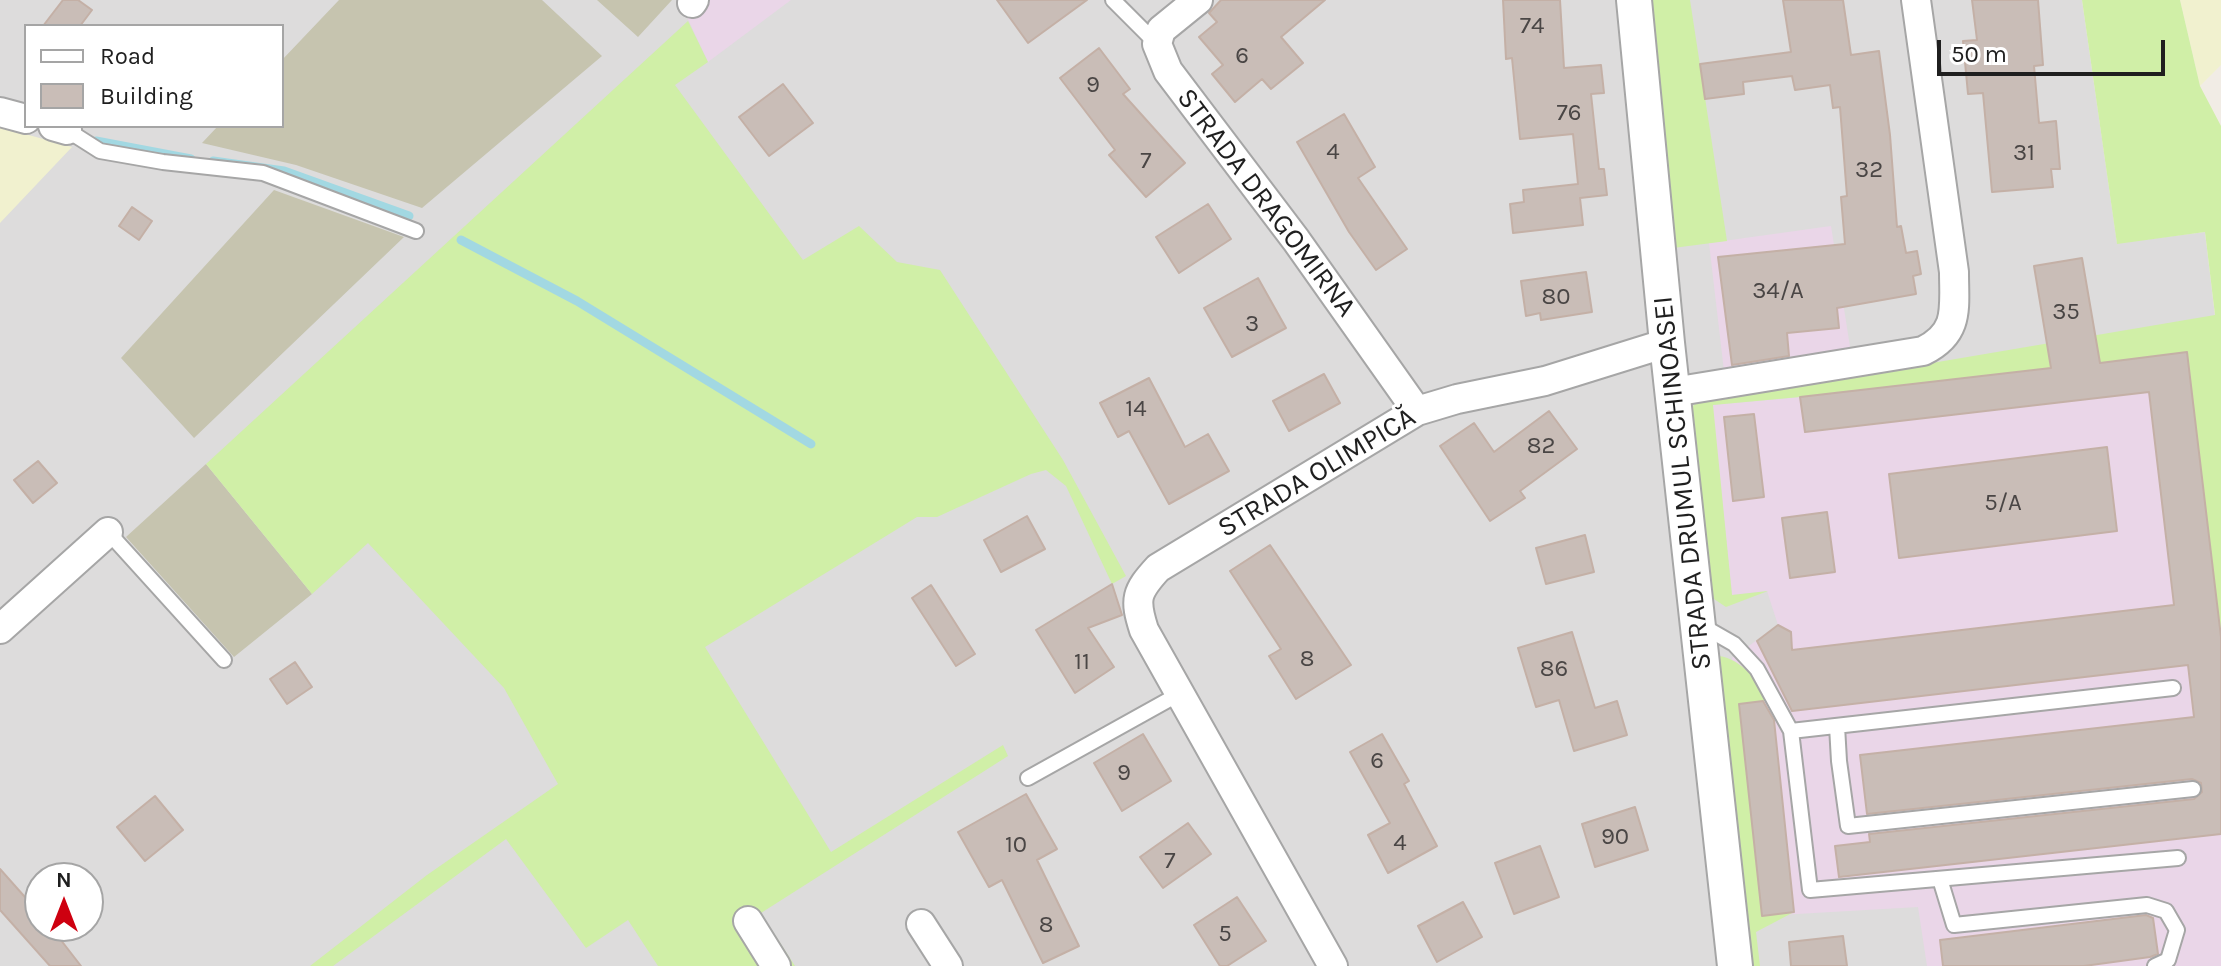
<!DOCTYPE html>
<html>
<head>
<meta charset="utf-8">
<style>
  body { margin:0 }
  #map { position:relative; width:2221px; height:966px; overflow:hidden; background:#f1ece5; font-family:Karla,sans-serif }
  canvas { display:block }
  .legend { position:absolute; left:24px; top:24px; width:260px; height:104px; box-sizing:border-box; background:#fff; border:2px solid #a5a5a5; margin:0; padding:10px 14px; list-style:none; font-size:24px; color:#1f1f1f }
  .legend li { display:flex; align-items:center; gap:16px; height:40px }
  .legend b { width:40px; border:2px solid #a5a5a5 }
  .north { position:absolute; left:24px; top:862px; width:80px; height:80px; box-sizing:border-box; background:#fff; border:2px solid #a5a5a5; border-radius:50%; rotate:0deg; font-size:22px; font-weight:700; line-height:32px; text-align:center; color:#1f1f1f }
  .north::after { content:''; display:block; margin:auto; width:28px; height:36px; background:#ce0010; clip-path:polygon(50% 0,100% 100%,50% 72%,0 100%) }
  .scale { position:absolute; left:1937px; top:40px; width:228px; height:36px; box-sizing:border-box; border:4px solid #1f1f1f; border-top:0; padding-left:10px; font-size:24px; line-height:28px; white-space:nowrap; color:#1f1f1f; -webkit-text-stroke:6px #fff; paint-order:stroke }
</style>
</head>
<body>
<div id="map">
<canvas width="2221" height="966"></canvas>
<ul class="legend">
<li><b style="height:10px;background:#fff"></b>Road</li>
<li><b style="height:22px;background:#c9bdb7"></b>Building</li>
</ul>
<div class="north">N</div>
<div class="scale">50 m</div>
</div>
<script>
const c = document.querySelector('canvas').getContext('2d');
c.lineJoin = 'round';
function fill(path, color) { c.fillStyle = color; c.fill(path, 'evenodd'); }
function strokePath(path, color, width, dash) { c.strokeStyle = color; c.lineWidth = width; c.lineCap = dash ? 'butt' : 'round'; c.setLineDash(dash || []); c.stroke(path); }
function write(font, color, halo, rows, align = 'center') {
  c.font = font + ' Karla,sans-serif'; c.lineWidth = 6; c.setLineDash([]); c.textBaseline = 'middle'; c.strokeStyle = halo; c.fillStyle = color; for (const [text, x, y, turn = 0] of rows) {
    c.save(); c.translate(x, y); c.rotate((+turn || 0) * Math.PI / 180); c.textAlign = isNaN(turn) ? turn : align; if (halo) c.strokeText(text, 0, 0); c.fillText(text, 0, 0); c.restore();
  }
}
fill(new Path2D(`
  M0,0H2082L2117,243L2205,232L2221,366V966H0ZM26,26H282V126H26ZM40,878H88V926H40Z`), '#dddcdc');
fill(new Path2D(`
  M679,0H791L708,62Z
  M1831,226L1851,353L1724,371L1709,243Z
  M2187,352L2221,637V966H1927L1918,907L1762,916L1732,658L1778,625L1767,591L1732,595L1712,405L1800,397Z`), '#ead6e8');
fill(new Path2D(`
  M339,0H542L602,56L422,208L296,165L202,143L218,126H282V60Z
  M597,0H672L638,37Z
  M274,190L404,237L194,438L121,358Z
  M206,464L312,594L234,657L126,537Z`), '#c6c4af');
fill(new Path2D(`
  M2180,0H2221V65L2200,86Z
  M0,127L72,147L0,223Z`), '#f1f1cf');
fill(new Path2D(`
  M1649,0H1690L1727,241L1673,248Z
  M2082,0H2180L2200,86L2221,126V637L2187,353L1800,397L1713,405L1732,595L1768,591L1726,607L1708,595L1688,411L1696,403L2215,315L2205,232L2117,244Z
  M688,21L708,62L675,85L803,260L859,226L897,262L940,270L1063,460L1126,576L1112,584L1066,486L1046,470L1031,474L937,517H917L705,647L831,852L1003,745L1008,756L761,913L795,966H658L628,920L586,948L506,839L333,966H310L427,875L558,784L504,688L368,543L312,594L206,464Z
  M1719,656C1742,659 1758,682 1771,700L1739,704L1763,916L1794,912L1756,932L1760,966H1749L1718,671Z`), '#d0efa7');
strokePath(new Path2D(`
  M96,141L191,159
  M213,161L284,171L409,216
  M461,240L577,301L811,444`), '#a2d8e2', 9);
const building = new Path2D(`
  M63,0H78L92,10L80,26H43Z
  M997,0H1087L1028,43Z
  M1221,0H1325L1281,37L1303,63L1271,89L1262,79L1235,102L1212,74L1223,65L1199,37L1217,22L1209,13Z
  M1503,0H1560L1564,68L1601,65L1604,93L1591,94L1599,169H1604L1607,195L1580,198L1583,225L1513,233L1510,204L1524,202L1523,190L1578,184L1573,134L1520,139L1512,58L1506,59Z
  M1783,0H1843L1851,55L1879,51L1890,135L1897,227L1901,226L1906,253L1917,251L1921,274L1913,276L1916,294L1837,308L1839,328L1787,333L1789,356L1732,365L1718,257L1845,244L1841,197L1847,196L1840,107L1833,108L1830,85L1795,90L1792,76L1743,82L1744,94L1705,99L1700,64L1791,52Z
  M1972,0H2038L2043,65L2034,66L2039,123L2056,121L2060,169H2051L2053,187L1992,192L1983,93L1968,94L1963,41L1977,40Z
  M1099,48L1130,89L1123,94L1185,163L1146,197L1109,155L1115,150L1060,78Z
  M783,84L813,123L769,156L739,117Z
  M1344,114L1375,167L1358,178L1407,249L1376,270L1349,232L1297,142Z
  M1208,204L1231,239L1179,273L1156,237Z
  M132,207L152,221L139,240L119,226Z
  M2082,258L2100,363L2187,352L2221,637V834L1839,877L1835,846L1870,842L1869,834L2194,799L2202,792L2201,783L2192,779L1867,814L1860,755L2194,717L2188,665L1792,711L1757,641L1778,625L1791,632L1792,650L2174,605L2149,392L1805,432L1800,397L2051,368L2034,266Z
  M1586,272L1592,312L1541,320L1540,313L1526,316L1521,281Z
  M1258,278L1286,328L1232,357L1204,308Z
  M1324,374L1340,403L1289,431L1273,401Z
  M1149,378L1185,447L1208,434L1229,471L1169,504L1129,431L1118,437L1100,403Z
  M1549,411L1577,449L1520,491L1525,498L1490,521L1440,446L1474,423L1494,452Z
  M1754,414L1764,497L1733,501L1724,417Z
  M2107,447L2117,531L1899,558L1889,474Z
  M38,461L57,483L33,503L14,480Z
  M1827,512L1835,572L1790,578L1782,518Z
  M1027,516L1045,549L1001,572L984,540Z
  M1585,535L1594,572L1546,584L1536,548Z
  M1270,545L1351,665L1296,699L1269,656L1281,649L1230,571Z
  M1112,584L1122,615L1088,628L1114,667L1075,693L1036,630Z
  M931,585L975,654L956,666L912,598Z
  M1572,632L1595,708L1617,701L1627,735L1574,751L1559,700L1536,707L1518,648Z
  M295,662L312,687L287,704L270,679Z
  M1763,701L1774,720L1794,912L1762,916L1739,704Z
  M1143,734L1171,781L1122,811L1094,763Z
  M1382,734L1409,781L1404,784L1437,846L1388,873L1368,835L1390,823L1350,752Z
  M1026,794L1057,849L1037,860L1079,946L1043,963L1002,880L989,887L958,832Z
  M155,796L183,830L145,861L117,827Z
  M1635,807L1648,850L1595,867L1582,824Z
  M1188,823L1211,854L1163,888L1140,857Z
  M1540,846L1559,897L1514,914L1495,863Z
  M0,869L40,914V926H50L81,966H50L0,910Z
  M1237,897L1266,941L1227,966H1220L1194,925Z
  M1463,902L1482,937L1437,962L1418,926Z
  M2146,915L2153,918L2158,954L2150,957L2084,966H1943L1940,940Z
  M1843,936L1847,966H1791L1789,942Z`);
fill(building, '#c9bdb7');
strokePath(building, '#c4b0a6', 2);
const service = new Path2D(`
  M1113,0L1157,44
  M67,130L100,151L163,162L263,173L416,231
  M108,532L224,660
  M1699,624L1734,644L1757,669L1791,731L1810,890L2178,858
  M1837,726L1839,761L1848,826L2193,789
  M1791,731L2173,688
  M1028,778L1179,694
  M1940,879L1954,925L2147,905L2166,911L2177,930L2168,960L2155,966`);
const minor = new Path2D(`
  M1198,0L1161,30L1157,44L1168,71L1296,240L1417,411
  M692,3L694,0
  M0,112L26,119
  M53,126L67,130
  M1673,392L1923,351C1960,333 1954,308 1954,272L1916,0
  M0,629L108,532
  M748,921L776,966
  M921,924L948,966
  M1333,966L1144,630C1134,599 1136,592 1158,568L1417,411L1457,399L1545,381L1667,343`);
const tertiary = new Path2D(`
  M1634,0L1667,343L1735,966`);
strokePath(service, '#a6a6a6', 18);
strokePath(minor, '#a6a6a6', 32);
strokePath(tertiary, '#a6a6a6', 38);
strokePath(service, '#fff', 14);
strokePath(minor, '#fff', 28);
strokePath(tertiary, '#fff', 34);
write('24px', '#4a4645', null, [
  ["74",1532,26],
  ["6",1242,56],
  ["9",1093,85],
  ["76",1569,113],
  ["4",1333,152],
  ["31",2024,153],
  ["7",1146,161],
  ["32",1869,170],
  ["34/A",1778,291],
  ["80",1556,297],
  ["35",2066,312],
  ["3",1252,324],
  ["14",1136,409],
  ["82",1541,446],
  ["5/A",2003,503],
  ["8",1307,659],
  ["11",1082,662],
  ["86",1554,669],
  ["6",1377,761],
  ["9",1124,773],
  ["90",1615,837],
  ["4",1400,843],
  ["10",1016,845],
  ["7",1170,861],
  ["8",1046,925],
  ["5",1225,934]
]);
write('28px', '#1f1f1f', '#fff', [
  ["STRADA DRAGOMIRNA",1266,203,53],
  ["STRADA OLIMPICĂ",1317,473,-31],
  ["STRADA DRUMUL SCHINOASEI",1683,483,-96]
]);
</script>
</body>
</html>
